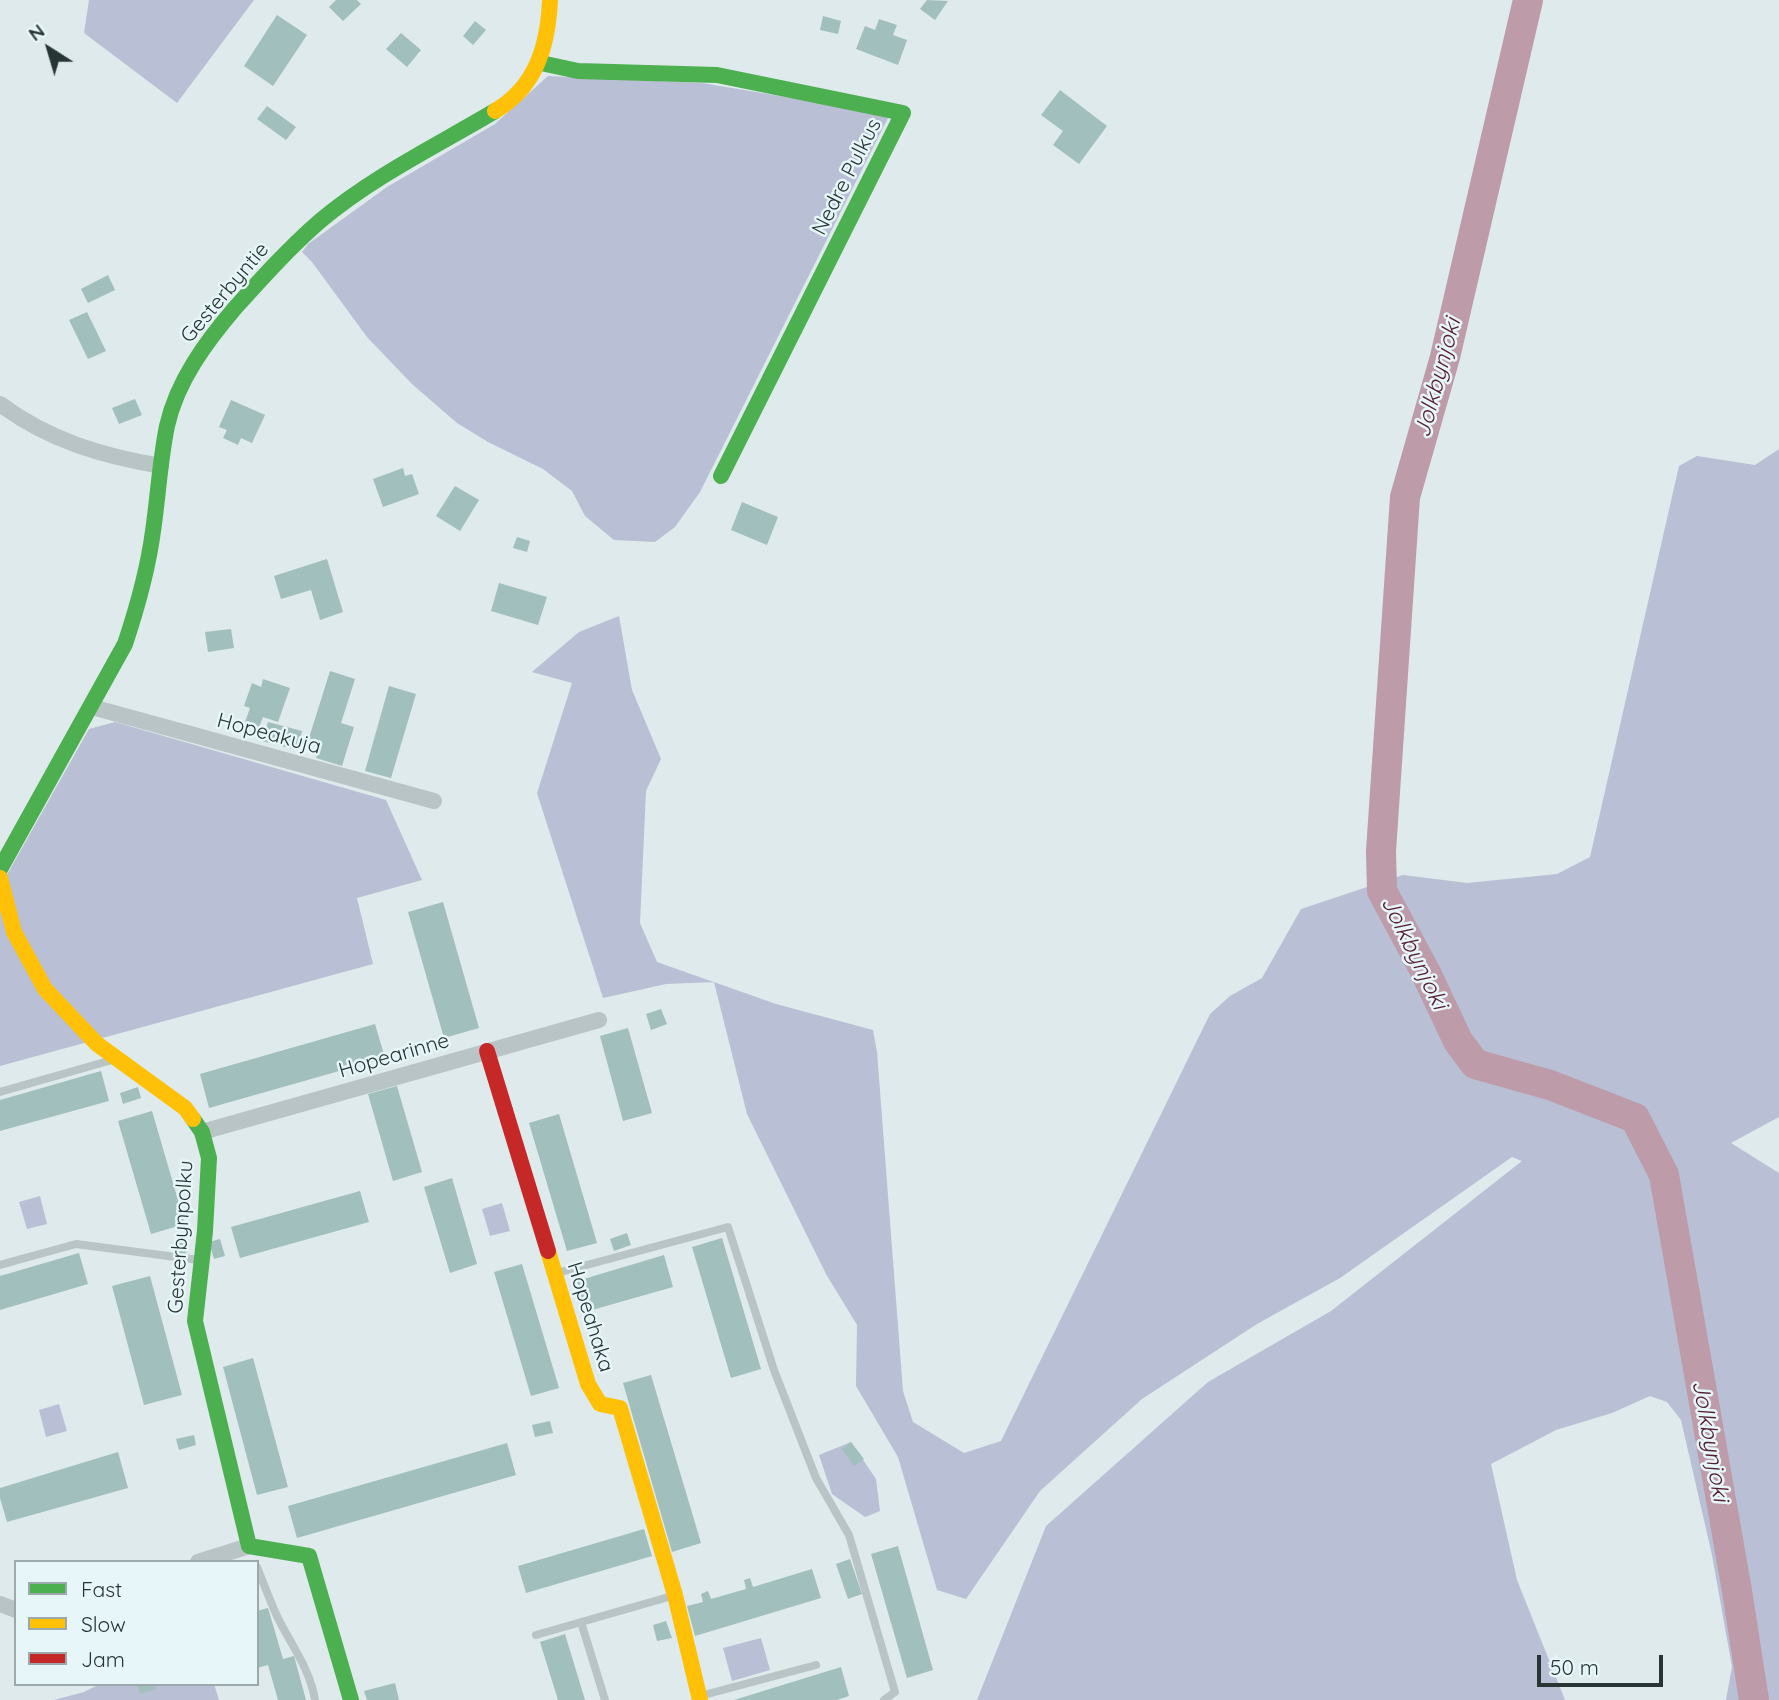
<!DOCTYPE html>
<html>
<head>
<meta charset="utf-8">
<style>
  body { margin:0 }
  #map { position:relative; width:1779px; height:1700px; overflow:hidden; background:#dfeaec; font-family:Quicksand,sans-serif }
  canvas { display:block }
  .legend { position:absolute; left:14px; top:1560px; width:245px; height:126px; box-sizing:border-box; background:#e6f6f9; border:2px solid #9aa9aa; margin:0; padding:9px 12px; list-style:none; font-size:21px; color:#273534 }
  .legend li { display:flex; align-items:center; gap:14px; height:35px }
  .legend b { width:35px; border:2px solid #9aa9aa }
  .north { position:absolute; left:14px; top:14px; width:70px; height:70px; -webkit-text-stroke:5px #e6f6f9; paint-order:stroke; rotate:323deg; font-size:19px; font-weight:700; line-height:28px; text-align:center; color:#273534 }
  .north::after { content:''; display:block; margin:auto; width:24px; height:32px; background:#273534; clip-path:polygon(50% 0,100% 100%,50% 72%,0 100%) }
  .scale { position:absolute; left:1537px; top:1655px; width:126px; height:32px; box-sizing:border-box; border:4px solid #273534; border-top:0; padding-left:9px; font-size:21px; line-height:24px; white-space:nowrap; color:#273534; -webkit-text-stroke:5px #e6f6f9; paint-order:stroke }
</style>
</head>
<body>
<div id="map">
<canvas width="1779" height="1700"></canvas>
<ul class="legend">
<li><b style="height:9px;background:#4caf50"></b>Fast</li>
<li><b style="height:9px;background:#ffc107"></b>Slow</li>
<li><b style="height:9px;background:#c62828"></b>Jam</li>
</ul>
<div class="north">N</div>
<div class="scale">50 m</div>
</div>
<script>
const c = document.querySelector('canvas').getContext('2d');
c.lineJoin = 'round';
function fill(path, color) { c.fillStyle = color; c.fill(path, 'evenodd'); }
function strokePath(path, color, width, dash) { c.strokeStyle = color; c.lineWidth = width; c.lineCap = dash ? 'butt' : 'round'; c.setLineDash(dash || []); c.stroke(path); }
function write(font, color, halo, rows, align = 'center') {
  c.font = font + ' Quicksand,sans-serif'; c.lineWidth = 5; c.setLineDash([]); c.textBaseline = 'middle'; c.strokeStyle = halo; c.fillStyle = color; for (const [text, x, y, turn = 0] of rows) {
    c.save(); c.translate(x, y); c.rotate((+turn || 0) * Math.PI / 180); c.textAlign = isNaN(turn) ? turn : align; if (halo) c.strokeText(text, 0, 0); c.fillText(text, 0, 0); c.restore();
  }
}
fill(new Path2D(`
  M89,0H254L177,103L84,33Z
  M548,76L702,83L810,101L888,118L700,492L675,527L655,542L614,540L585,516L572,491L543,469L488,442L457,423L412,384L367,337L312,262L302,252L308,244L387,187L495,124Z
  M1779,449V1117L1731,1143L1779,1173V1700H1726L1732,1667L1712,1555L1681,1420L1667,1402L1650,1396L1612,1413L1556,1430L1491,1464L1517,1580L1565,1700H977L1046,1526L1208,1382L1331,1311L1522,1161L1512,1157L1340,1278L1257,1324L1142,1399L1040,1491L966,1599L937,1590L898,1457L856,1386L857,1325L826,1274L747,1114L714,982L666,984L603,998L537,793L572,683L532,672L579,632L619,616L632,690L661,759L646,791L640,923L657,962L776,1004L873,1030L877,1052L903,1391L913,1422L964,1453L1001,1441L1210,1014L1230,996L1262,978L1301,909L1403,875L1467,883L1557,874L1590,857L1679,466L1697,456L1755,465Z
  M115,722L386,800L422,880L357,898L373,964L0,1066V887L89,729Z
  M40,1196L47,1224L27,1229L19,1202Z
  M502,1203L510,1231L490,1236L482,1209Z
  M59,1404L67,1431L46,1437L39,1410Z
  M851,1442L876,1479L880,1511L865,1517L832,1494L819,1455Z
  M761,1638L770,1670L732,1681L723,1648Z
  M100,1684H214L219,1700H54L84,1692Z`), '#b9bfd4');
strokePath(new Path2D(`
  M1528,0L1445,357L1405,497L1381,851L1382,891L1426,973L1458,1041L1475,1064L1550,1085L1635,1118L1664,1175L1737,1591L1754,1700`), '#bd9ba8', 30);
fill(new Path2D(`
  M336,0H357L361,4L343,21L329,7Z
  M927,0L948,1L935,20L920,9Z
  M277,15L307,35L273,86L244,66Z
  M823,16L841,21L838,34L820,30Z
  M879,19L897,25L893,35L907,40L898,65L856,49L865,26L875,30Z
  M475,21L486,30L473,45L463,36Z
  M401,33L421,50L407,67L386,49Z
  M1060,90L1107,126L1079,164L1053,145L1063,131L1041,115Z
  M267,106L296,127L286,140L257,119Z
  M108,275L115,290L88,303L81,289Z
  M87,312L106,351L88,359L69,320Z
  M135,399L142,415L119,424L112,408Z
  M231,400L265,415L252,443L241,438L238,445L223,438L227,430L219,427Z
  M403,468L405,476L412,474L419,494L383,507L373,479Z
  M455,486L479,500L460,531L436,516Z
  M742,502L778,517L767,545L731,530Z
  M517,537L530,541L527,552L513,548Z
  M327,559L343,612L320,620L311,590L281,599L274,576Z
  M499,583L547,597L538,625L491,611Z
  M231,629L234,648L208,652L205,632Z
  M330,671L355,679L341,723L354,727L342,766L316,758L322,742L309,738Z
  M263,679L290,688L278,722L263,717L258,730L244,725L250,708L244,706L252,683L261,687Z
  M389,686L416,694L391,778L365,771Z
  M268,722L302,731L297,750L262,741Z
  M443,902L479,1028L444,1038L408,912Z
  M661,1009L667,1024L651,1030L646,1014Z
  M375,1024L385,1058L209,1108L200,1074Z
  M628,1028L652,1113L623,1121L600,1036Z
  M101,1071L109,1101L0,1131V1100Z
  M397,1086L422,1172L393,1181L368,1094Z
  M138,1087L141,1098L123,1104L120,1093Z
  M152,1111L185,1224L151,1234L118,1121Z
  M559,1114L597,1243L567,1251L529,1123Z
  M452,1178L477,1264L450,1273L424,1187Z
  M360,1191L369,1222L240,1258L231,1227Z
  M627,1233L631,1245L614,1251L610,1239Z
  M722,1238L761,1369L731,1378L692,1247Z
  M220,1239L225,1256L214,1259L209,1242Z
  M174,1242L188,1244L186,1254L173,1252Z
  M79,1253L88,1284L0,1310V1276Z
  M664,1255L673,1287L585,1312L577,1281Z
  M522,1264L559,1388L531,1396L494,1272Z
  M150,1276L182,1395L144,1405L112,1286Z
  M253,1358L288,1487L257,1495L223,1367Z
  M651,1375L701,1543L672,1552L623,1383Z
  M550,1421L553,1433L535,1437L532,1425Z
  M194,1435L196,1445L179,1450L176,1439Z
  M851,1442L864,1459L854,1466L842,1449Z
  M507,1443L516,1475L297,1538L288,1506Z
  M118,1452L128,1488L7,1522L0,1498V1488Z
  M644,1529L652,1556L526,1593L518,1566Z
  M898,1546L933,1670L907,1678L871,1554Z
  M850,1559L862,1594L848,1599L836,1564Z
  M812,1569L821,1598L695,1636L687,1606L703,1602L701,1594L708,1591L711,1599L746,1589L744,1580L750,1578L753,1587Z
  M268,1608L283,1659L294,1656L306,1700H278L268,1665L257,1668V1611Z
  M666,1621L672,1638L657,1641L653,1625Z
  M565,1634L585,1700H558L540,1642Z
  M841,1667L849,1696L837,1700H734Z
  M395,1683L399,1700H367L364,1691Z
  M137,1684H155L156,1689L140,1694Z`), '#a1bfbc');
strokePath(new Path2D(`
  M0,1092L112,1060
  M0,1265L76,1244L199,1260
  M557,1273L728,1227L774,1370L816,1478L849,1535L895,1692L884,1700
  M257,1567C263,1582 269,1598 276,1614C289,1642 310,1668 315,1700
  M581,1622L605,1700
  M536,1635L672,1596
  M700,1696L816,1665`), '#b8c4c5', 8);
strokePath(new Path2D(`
  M0,404C48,440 102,456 161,466
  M92,707L434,801
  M202,1132L599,1020
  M198,1562L249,1546
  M0,1604L16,1610`), '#b8c4c5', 16);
strokePath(new Path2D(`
  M541,63L578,71L717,75L903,113L721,476
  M0,869L125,644C137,608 148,569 153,531C158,497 160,460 167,426C177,381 206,342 235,308C262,278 289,248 320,221C372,177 436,146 495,111
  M193,1119L202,1132L209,1158L205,1231L195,1321L249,1546L309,1556L351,1700`), '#4caf50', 16);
strokePath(new Path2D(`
  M495,111C536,87 548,46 550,0
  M0,878L14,932L45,989L97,1044L185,1108L193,1119
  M548,1251L588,1384L600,1404L620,1408L675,1595L700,1700`), '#ffc107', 16);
strokePath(new Path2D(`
  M487,1051L548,1251`), '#c62828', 16);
write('21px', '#273534', '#e6f6f9', [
  ["Nedre Pulkus",847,177,-63],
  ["Gesterbyntie",225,293,-50],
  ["Hopeakuja",269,734,15],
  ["Hopearinne",394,1056,-16],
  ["Gesterbynpolku",181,1237,-86],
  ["Hopeahaka",590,1317,73]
]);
write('italic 23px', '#561d2f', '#e6f6f9', [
  ["Jolkbynjoki",1438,378,-75],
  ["Jolkbynjoki",1414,953,64],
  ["Jolkbynjoki",1710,1441,80]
]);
</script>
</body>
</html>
